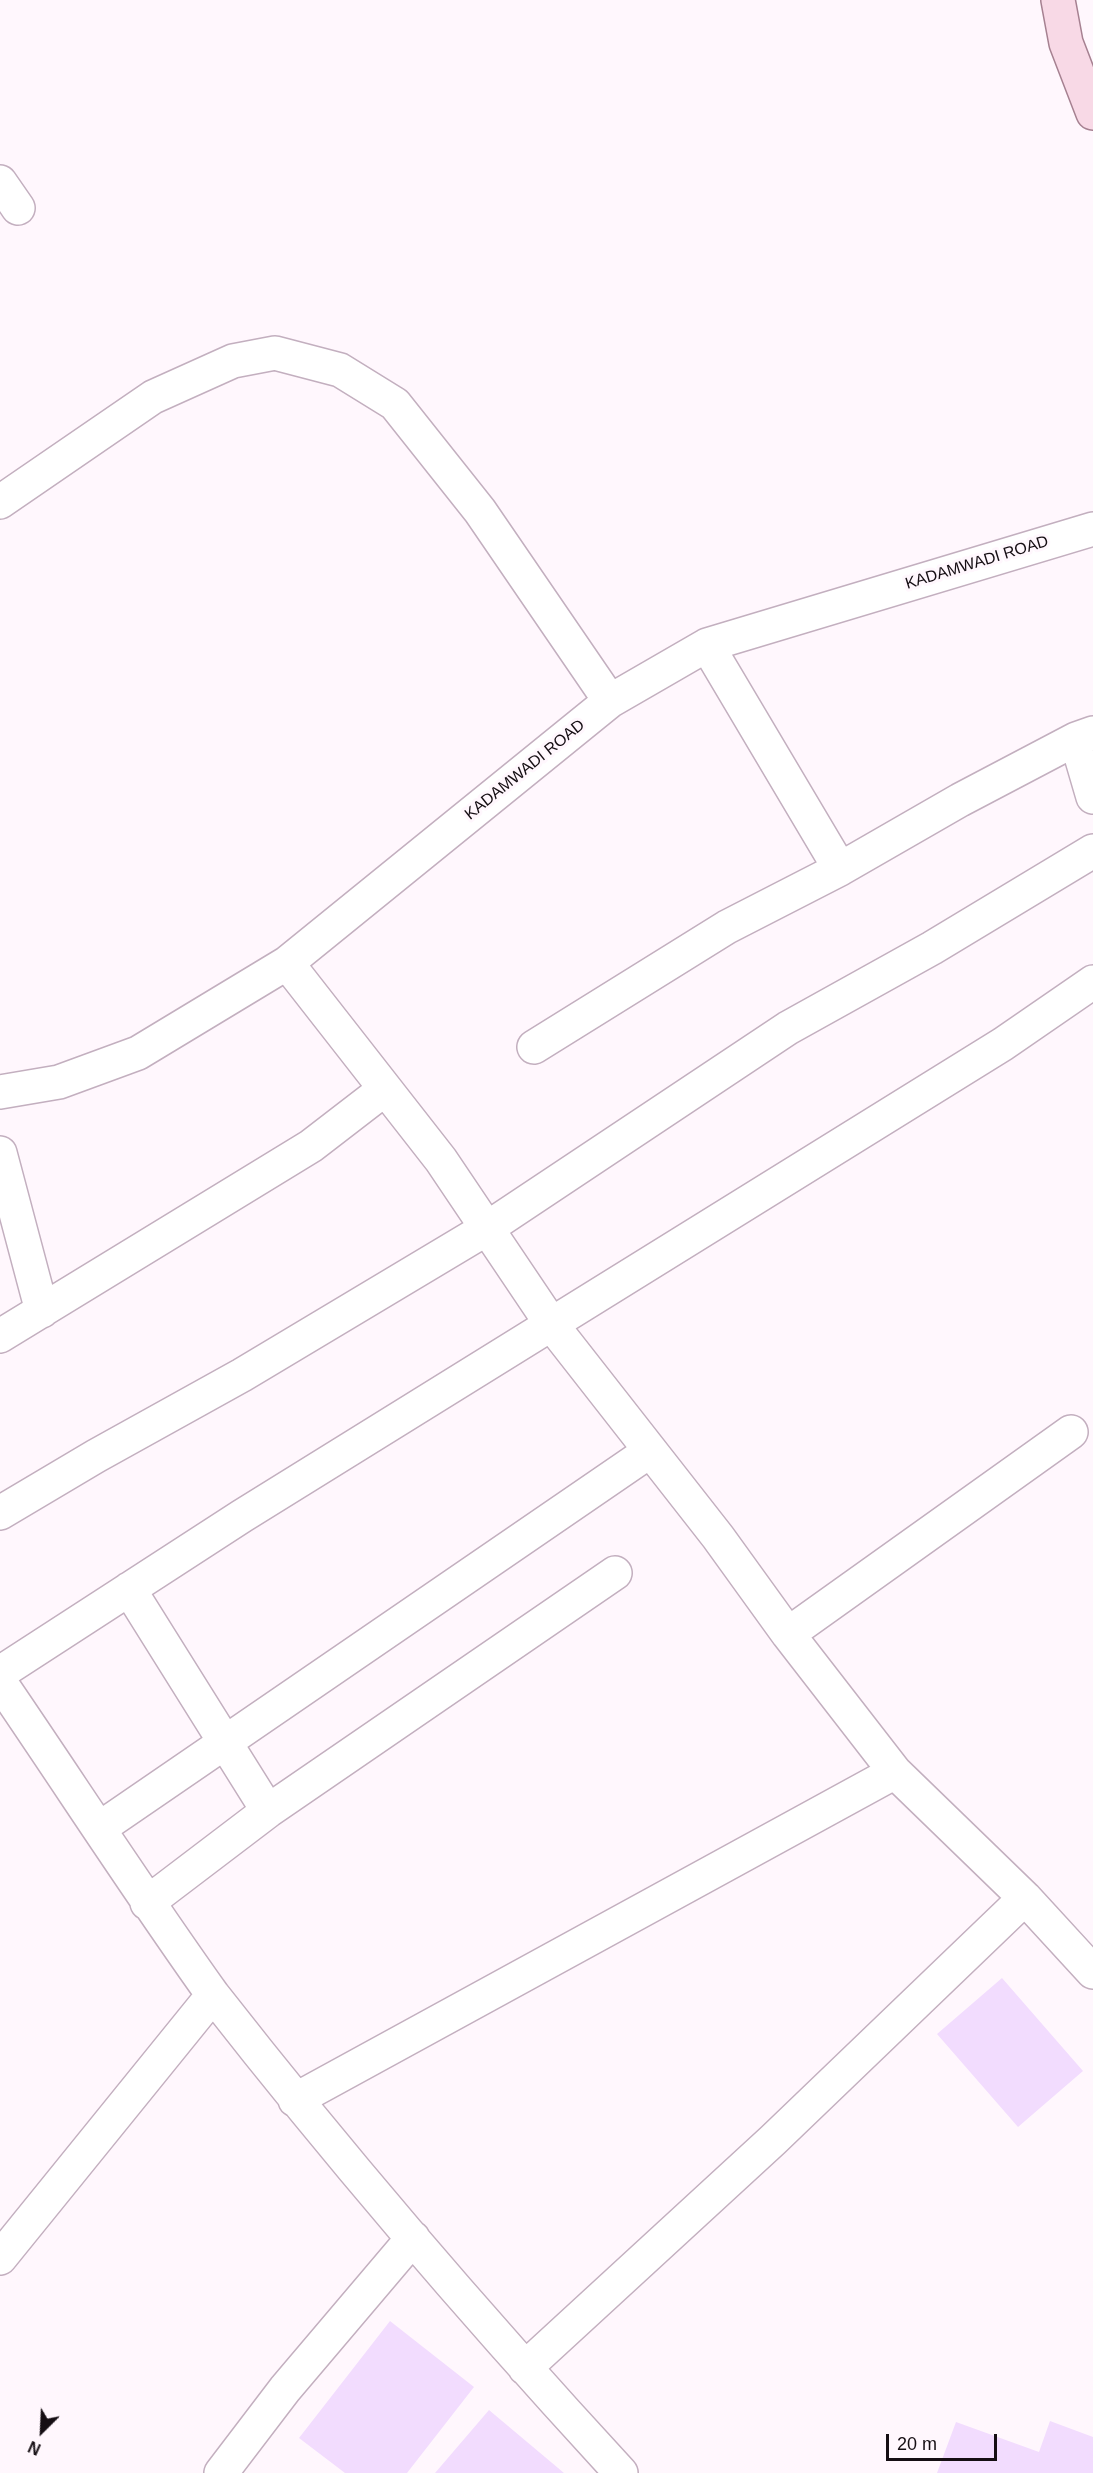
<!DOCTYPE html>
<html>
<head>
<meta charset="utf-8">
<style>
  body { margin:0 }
  #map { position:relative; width:1093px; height:2473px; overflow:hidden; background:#fff7fd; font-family:Helvetica,sans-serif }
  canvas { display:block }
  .north { position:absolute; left:12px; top:2401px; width:60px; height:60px; -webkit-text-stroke:4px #fff7fd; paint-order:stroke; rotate:204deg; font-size:16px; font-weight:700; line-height:24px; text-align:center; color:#150e13 }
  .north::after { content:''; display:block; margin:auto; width:21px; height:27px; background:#150e13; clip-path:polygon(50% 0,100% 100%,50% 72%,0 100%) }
  .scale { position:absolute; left:886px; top:2434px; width:111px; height:27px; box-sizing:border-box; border:3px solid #150e13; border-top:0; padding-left:8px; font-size:18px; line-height:21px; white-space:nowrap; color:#150e13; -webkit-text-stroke:4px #fff7fd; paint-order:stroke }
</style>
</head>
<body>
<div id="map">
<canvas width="1093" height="2473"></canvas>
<div class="north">N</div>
<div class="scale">20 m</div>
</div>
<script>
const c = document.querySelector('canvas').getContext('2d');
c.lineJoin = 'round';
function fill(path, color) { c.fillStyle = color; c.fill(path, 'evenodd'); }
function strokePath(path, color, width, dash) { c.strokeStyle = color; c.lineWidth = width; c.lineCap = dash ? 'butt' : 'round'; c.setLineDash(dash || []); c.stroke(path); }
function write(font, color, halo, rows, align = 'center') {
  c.font = font + ' Helvetica,sans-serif'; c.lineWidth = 6; c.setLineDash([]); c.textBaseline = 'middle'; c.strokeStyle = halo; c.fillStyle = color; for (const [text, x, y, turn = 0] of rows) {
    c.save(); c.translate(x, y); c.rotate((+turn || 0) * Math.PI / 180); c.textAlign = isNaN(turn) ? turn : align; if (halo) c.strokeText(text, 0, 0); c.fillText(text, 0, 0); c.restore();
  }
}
fill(new Path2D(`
  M1002,1978L1083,2071L1018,2127L937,2034Z
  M390,2321L474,2387L407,2473H345L299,2438Z
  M489,2410L564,2473H435Z
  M1050,2421L1093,2437V2473H937L956,2422L1039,2452Z`), '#f2dcfe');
const minor = new Path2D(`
  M0,182L18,208
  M0,502L153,397L233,361L275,353L340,370L395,404L480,511L610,701
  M707,645L840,869
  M1076,739L1093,797
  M287,963L441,1160L552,1325L718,1537L788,1634L895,1772L1025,1898L1093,1972
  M534,1047L727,927L840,869L960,800L1076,739L1093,733
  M0,1092L59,1082L138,1053L287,963L610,701L707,645L1093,529
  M0,1153L42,1311
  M0,1336L311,1146L385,1089
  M0,1513L96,1456L242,1375L486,1229L788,1028L932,948L1093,851
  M129,1589L268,1811L147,1903
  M788,1634L1071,1432
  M0,1673L242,1516L1003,1044L1093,982
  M0,1682C71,1786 140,1893 213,1995
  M268,1811L615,1573
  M100,1828L650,1451
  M295,2100L895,1772
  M0,2258L213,1995C342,2160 479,2319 621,2473
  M525,2368L773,2140L1025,1898
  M221,2473L285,2389L413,2238`);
const major = new Path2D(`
  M1058,0L1066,43L1093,113`);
strokePath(minor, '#c3afbf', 36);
strokePath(major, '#a68191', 36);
strokePath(minor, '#fff', 33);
strokePath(major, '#f8d9e6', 33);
write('16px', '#150e13', '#fff7fd', [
  ["KADAMWADI ROAD",977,563,-17],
  ["KADAMWADI ROAD",525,770,-39]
]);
</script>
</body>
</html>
